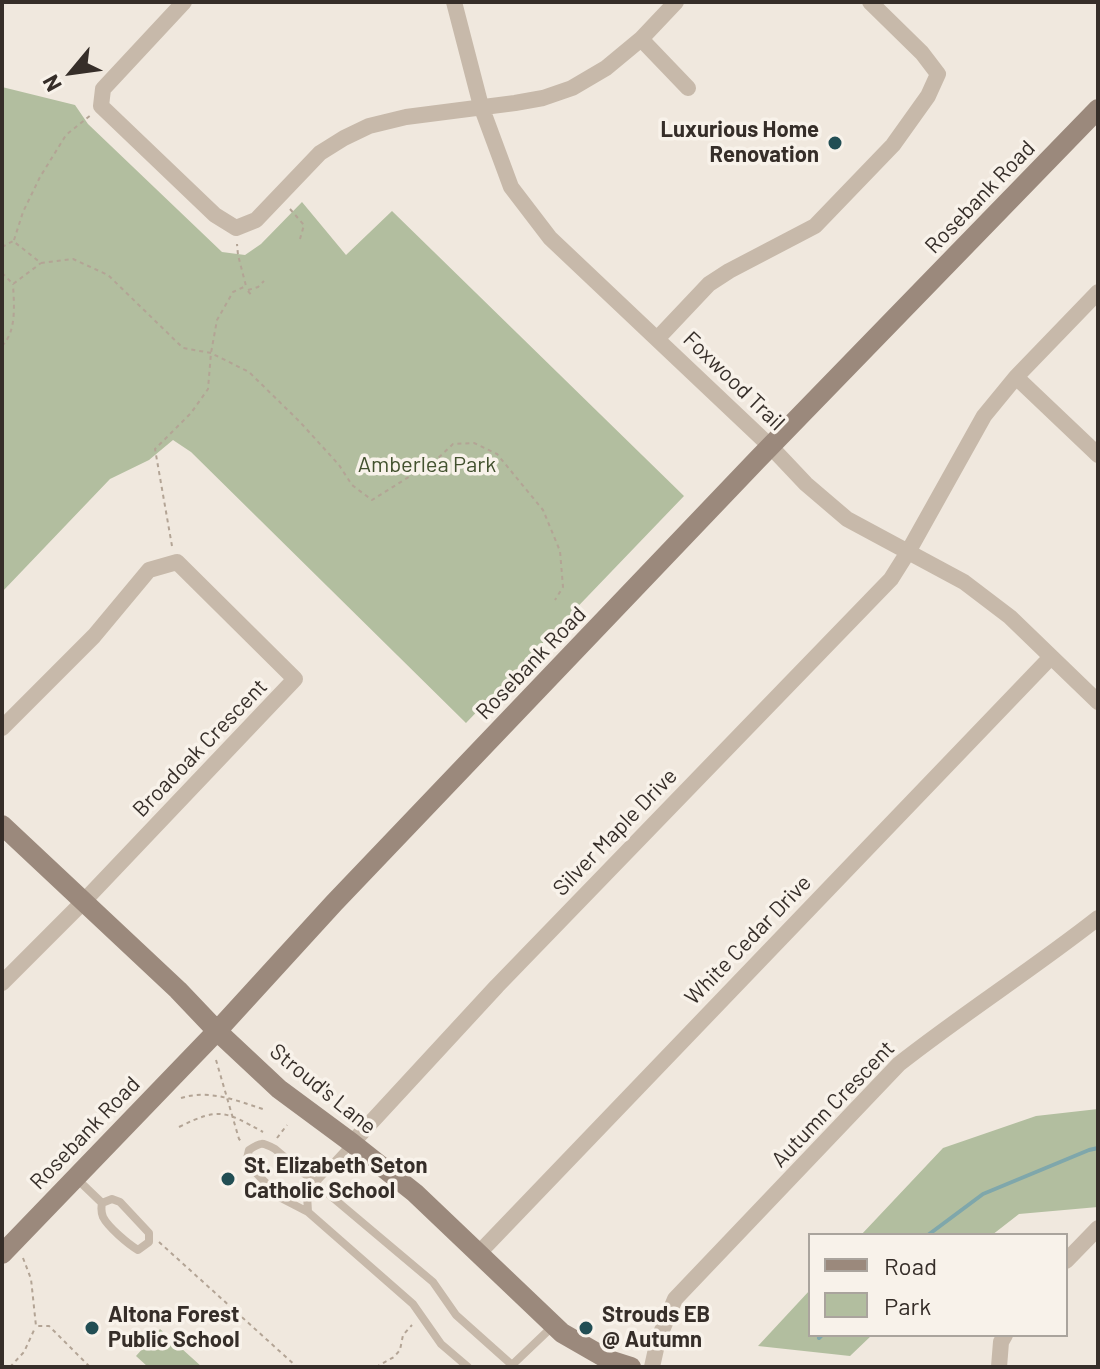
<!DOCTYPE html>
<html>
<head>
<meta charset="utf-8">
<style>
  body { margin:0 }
  #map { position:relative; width:1100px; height:1369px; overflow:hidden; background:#f0e8de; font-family:Barlow,sans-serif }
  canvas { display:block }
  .frame { position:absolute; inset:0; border:4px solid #362e29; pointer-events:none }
  .legend { position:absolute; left:808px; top:1233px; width:260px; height:104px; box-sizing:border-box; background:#f8f2ea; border:2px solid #aaa49d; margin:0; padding:10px 14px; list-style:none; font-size:24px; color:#362e29 }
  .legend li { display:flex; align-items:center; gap:16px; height:40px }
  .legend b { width:40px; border:2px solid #aaa49d }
  .north { position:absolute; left:32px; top:32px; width:80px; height:80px; -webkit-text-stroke:6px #f8f2ea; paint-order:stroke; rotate:241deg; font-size:22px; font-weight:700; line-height:32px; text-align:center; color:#362e29 }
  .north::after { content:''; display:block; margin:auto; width:28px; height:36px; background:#362e29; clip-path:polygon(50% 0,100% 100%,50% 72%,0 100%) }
</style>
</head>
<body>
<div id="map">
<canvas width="1100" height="1369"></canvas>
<div class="frame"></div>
<ul class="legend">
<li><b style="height:10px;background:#9b897c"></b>Road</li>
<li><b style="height:22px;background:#b2be9f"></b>Park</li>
</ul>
<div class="north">N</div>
</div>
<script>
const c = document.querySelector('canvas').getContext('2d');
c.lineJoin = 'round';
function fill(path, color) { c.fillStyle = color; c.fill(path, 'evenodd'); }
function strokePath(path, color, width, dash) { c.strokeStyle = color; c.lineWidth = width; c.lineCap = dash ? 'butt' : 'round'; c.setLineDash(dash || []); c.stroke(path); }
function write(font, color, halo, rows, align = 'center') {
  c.font = font + ' Barlow,sans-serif'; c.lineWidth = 7; c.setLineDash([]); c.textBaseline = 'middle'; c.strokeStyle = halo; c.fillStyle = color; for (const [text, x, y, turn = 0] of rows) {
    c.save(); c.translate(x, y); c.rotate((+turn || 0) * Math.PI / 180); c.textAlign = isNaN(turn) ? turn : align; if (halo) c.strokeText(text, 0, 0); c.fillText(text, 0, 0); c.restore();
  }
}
fill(new Path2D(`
  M2,87L75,105L88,124L222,252L245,255L261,244L302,202L346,255L392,211L684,496L466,723L191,452L173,440L149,460L110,479L2,592Z
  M1098,1109V1207L1019,1214L992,1235H861L943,1148L1036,1116Z
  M810,1290V1335H872L850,1356L758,1346Z
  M160,1329L202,1367H148L136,1356Z`), '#b2be9f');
strokePath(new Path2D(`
  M928,1235L983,1194L1089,1150L1098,1148
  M819,1338L822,1335`), '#7fa7ab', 4);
strokePath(new Path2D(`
  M290,209L304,225L300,239
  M14,240L23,212L40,177L66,135L91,115
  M2,247L13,241L41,263L73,259L108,275L183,348L211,353L249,372L300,422L339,465L352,485L372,500L436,460L453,444L474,443L497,454L543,510L560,551L563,587L555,600
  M2,273L13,284L41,263
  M248,290L258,287L264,281
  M248,291L253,297
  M2,346C17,331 14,304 13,284
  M172,546L155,449L191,413L208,389L211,353L217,320L233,292L246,286L238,255L237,244
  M216,1060L239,1139L243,1143
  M181,1098C211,1089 237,1101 266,1110
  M179,1127C219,1107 225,1111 263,1132
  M277,1138L287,1125
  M159,1242L297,1367
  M23,1258L31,1279L36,1326H49L90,1367
  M10,1367L24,1352L35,1328
  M376,1367L394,1357L400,1350L403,1335L412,1325`), '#b3a495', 2, [4, 4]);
strokePath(new Path2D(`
  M352,1143L314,1184L307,1195L308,1212L413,1304L441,1344L468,1367
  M76,1178L102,1203C101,1208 101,1212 103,1217C108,1227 128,1244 138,1250L149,1242V1233L120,1202L112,1199L102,1203
  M308,1212L281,1198L246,1163L249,1150C261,1142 262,1142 275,1149L433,1282L456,1315L512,1365
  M511,1366L553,1326`), '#c7b9aa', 8);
strokePath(new Path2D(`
  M184,2L103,89L101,106L215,215L236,228L256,220L320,153L344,138L369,126L406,117L515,103L543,98L572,88L606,68L641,39L676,2
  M454,2L481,106L511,187L550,238L771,447L806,484L847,519L964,582L1010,617L1098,702
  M641,39L688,88
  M657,339L709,284L729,271L815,226L893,145L928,96L938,74L922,53L870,2
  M1016,377L1098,455
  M2,728L94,636L149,570L177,562L295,679L84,901L2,983
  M352,1143L497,986L891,579L908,552L984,416L1016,377L1098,292
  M478,1254L1050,658
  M1066,1261L1098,1228
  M652,1367L658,1340L675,1299L899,1064C964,1013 1033,969 1098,918
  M999,1367L1001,1342L1005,1335`), '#c7b9aa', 16);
strokePath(new Path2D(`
  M2,825L178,990L217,1031L279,1089L352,1143L415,1193L562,1333L609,1360L631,1367
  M2,1254L217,1031L334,903L757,460L1098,109`), '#9b897c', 20);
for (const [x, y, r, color] of [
  [835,143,8,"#224e54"],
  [228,1179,8,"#224e54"],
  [92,1328,8,"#224e54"],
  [586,1328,8,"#224e54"]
]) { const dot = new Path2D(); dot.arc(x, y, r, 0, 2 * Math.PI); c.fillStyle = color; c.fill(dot); strokePath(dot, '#f8f2ea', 3); }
write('bold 22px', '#362e29', '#f8f2ea', [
  ["Luxurious Home",819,130,"right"],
  ["Renovation",819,155,"right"],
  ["St. Elizabeth Seton",244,1166],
  ["Catholic School",244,1191],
  ["Altona Forest",108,1315],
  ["Public School",108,1340],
  ["Strouds EB",602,1315],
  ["@ Autumn",602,1340]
], 'left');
write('22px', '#362e29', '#f8f2ea', [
  ["Rosebank Road",980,197,-46],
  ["Foxwood Trail",734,381,44],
  ["Rosebank Road",531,663,-46],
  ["Broadoak Crescent",200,748,-46],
  ["Silver Maple Drive",615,832,-46],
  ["White Cedar Drive",748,940,-46],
  ["Stroud's Lane",323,1089,39],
  ["Autumn Crescent",833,1104,-46],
  ["Rosebank Road",85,1133,-46]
]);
write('22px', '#43522f', '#f8f2ea', [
  ["Amberlea Park",427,465]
]);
</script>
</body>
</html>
